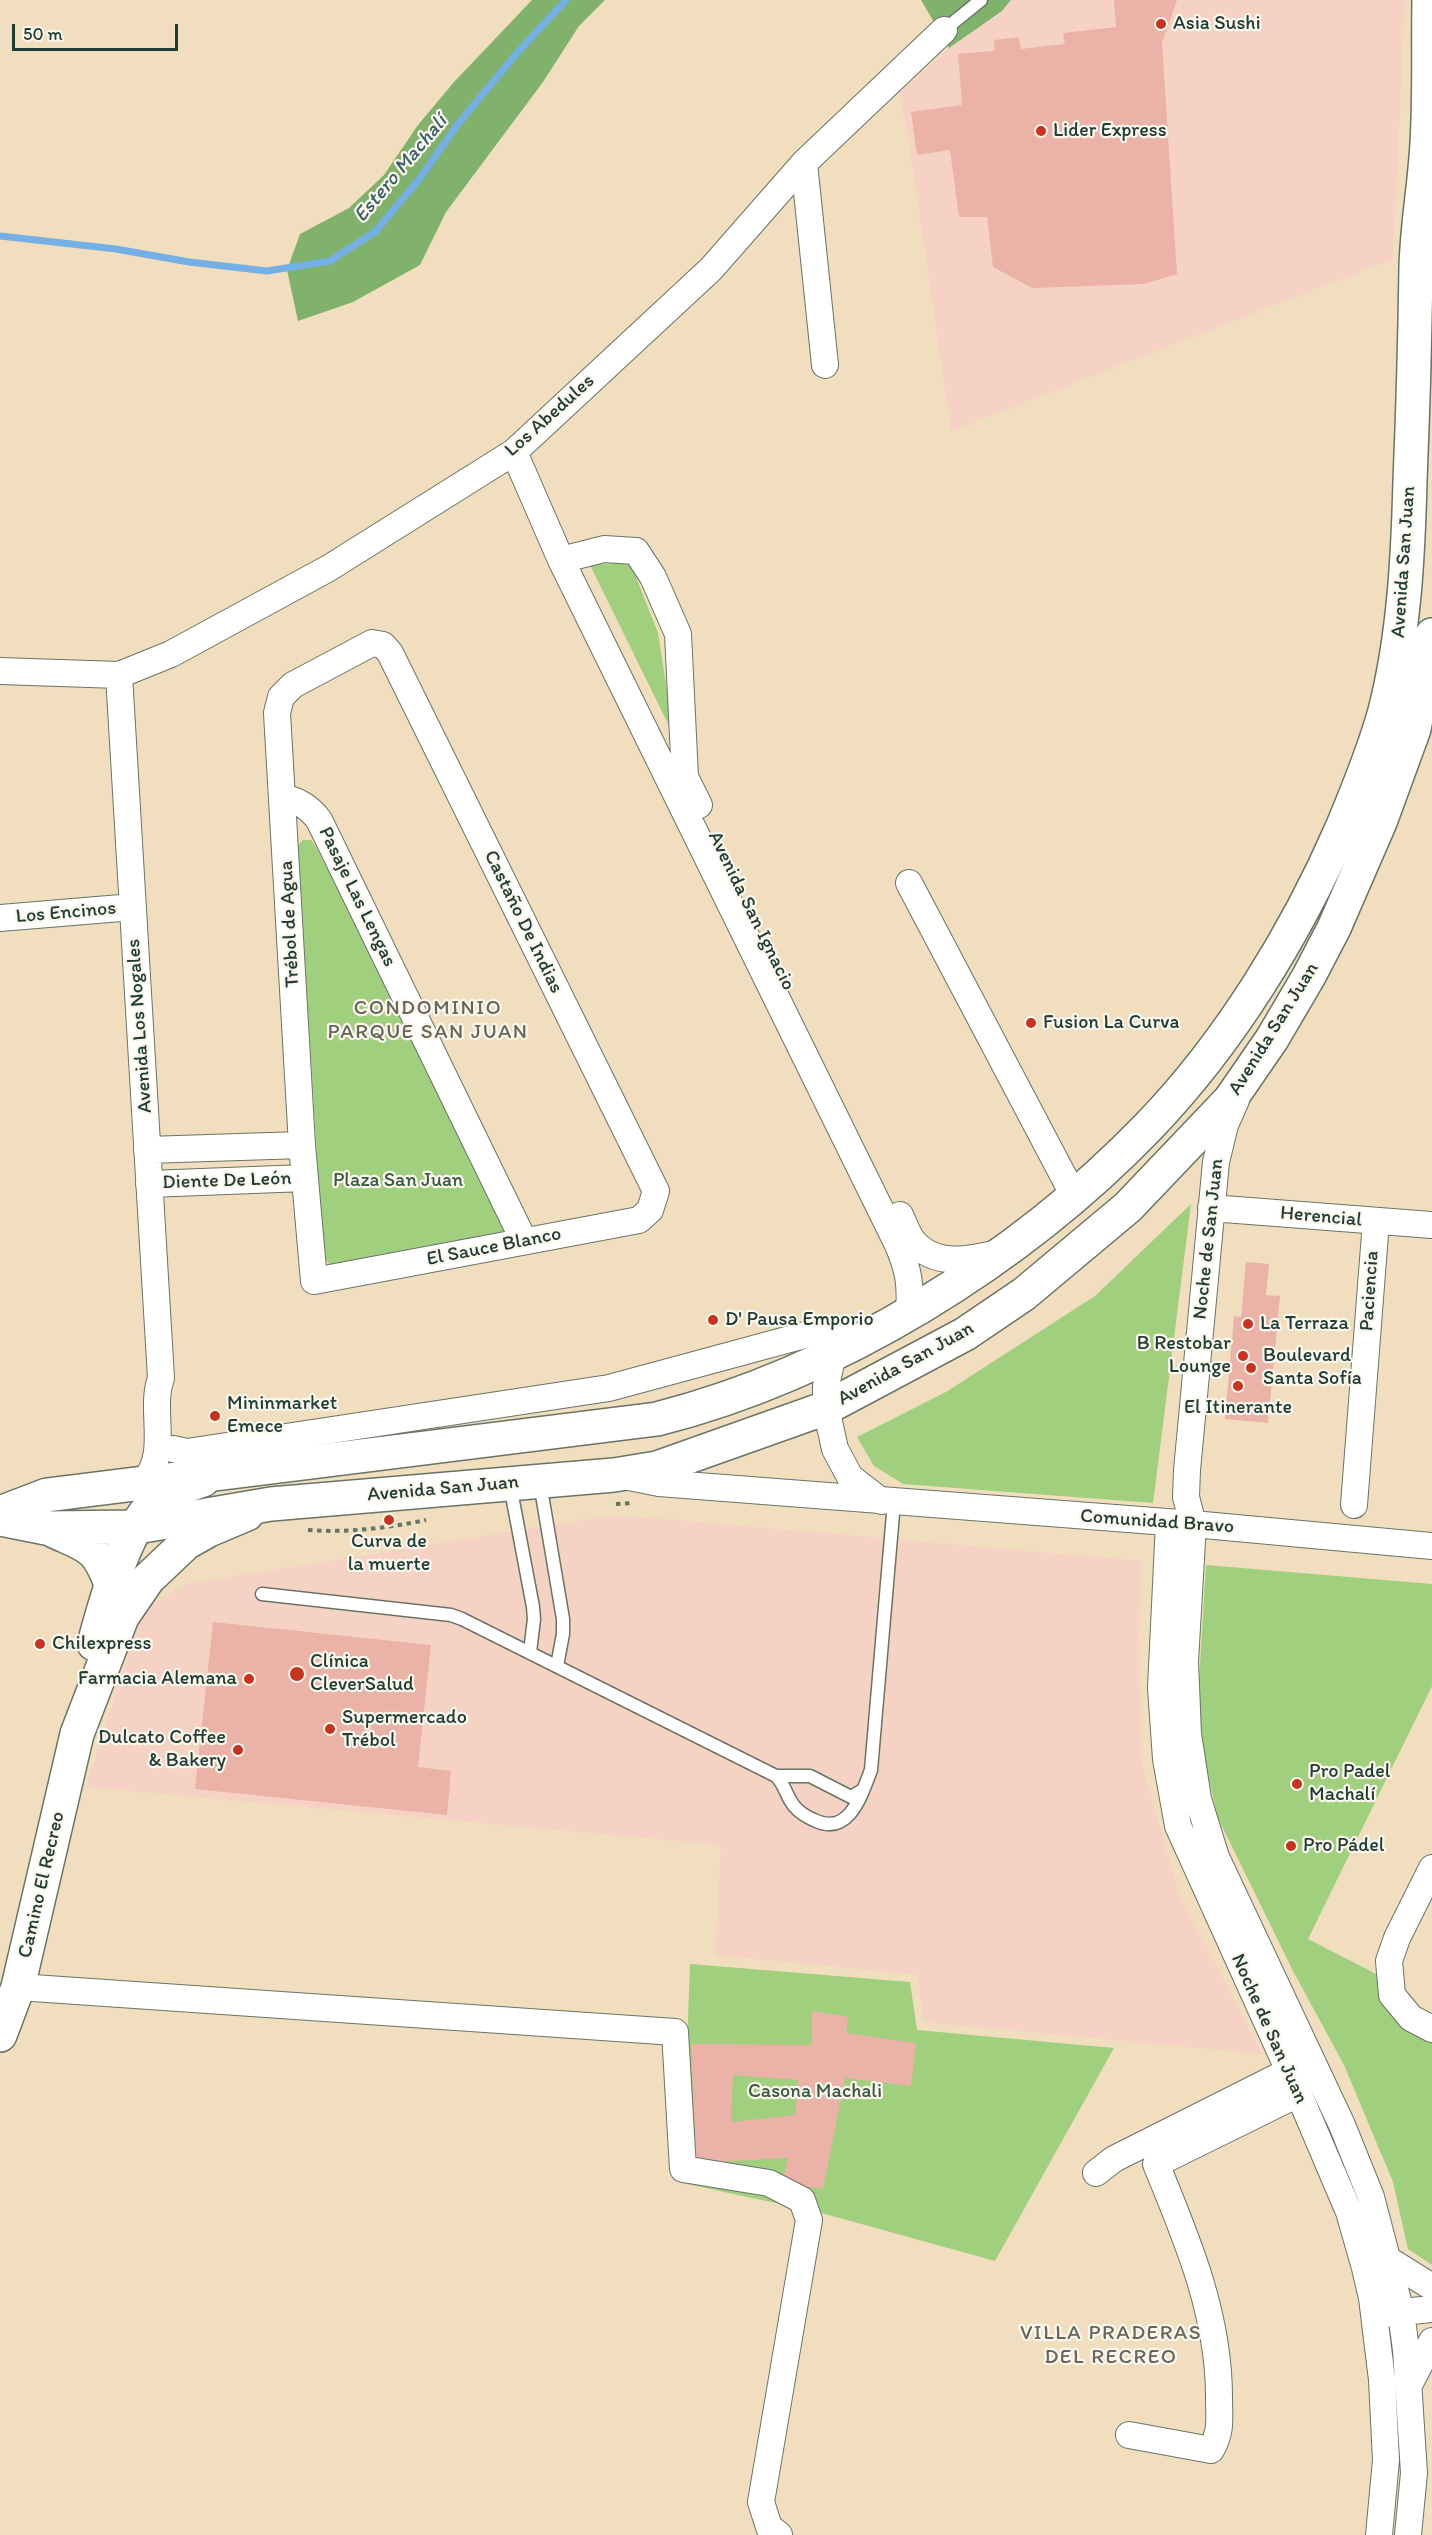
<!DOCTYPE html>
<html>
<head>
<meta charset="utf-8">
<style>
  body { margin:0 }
  #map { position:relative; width:1432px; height:2535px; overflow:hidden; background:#f1debe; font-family:Itim,sans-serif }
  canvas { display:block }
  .scale { position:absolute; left:12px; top:24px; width:166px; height:27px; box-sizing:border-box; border:3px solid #1f3d34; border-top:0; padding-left:8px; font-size:18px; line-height:21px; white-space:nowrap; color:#1f3d34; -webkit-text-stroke:4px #fbf7ec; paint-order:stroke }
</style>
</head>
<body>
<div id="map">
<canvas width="1432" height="2535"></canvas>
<div class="scale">50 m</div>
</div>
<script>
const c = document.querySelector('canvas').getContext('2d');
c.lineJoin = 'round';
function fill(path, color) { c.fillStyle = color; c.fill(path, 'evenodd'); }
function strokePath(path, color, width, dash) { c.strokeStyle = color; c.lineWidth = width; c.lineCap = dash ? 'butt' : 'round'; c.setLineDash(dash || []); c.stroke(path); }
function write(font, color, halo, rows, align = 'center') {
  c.font = font + ' Itim,sans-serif'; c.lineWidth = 4.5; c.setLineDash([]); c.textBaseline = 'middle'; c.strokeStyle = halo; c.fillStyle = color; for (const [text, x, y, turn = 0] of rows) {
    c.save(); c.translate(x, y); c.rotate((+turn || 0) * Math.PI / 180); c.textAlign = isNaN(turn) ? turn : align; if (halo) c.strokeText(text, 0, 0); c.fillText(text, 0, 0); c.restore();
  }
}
fill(new Path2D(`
  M1011,0H1405L1393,259L951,431L908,135L899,94L949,48L1002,11Z
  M608,1516L663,1519L1141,1561L1139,1636L1141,1760L1178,1891L1262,2054L923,2022L918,1975L715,1955L721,1845L86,1787L136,1629L153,1603L187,1584Z`), '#f6d2c5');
fill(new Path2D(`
  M630,562L658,633L674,736L590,565Z
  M303,840H311L317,849L507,1222L510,1234L331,1266L323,1256L298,845Z
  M1191,1204L1153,1503L903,1484L874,1466L857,1437L946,1392L1095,1296Z
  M1206,1565L1432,1584V1686L1308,1939L1382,1977L1432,2039V2265L1408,2249L1393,2182L1344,2065L1293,1971L1218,1818L1202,1749L1199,1682Z
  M690,1964L910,1982L917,2030L1114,2048L995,2261L818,2212L682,2183Z`), '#a0cf7d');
fill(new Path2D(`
  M532,0H605L579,26L543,82L446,212L420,265L353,302L298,321L287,270L300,234L349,208L384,175L418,125L454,82Z
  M921,0H1011L1002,11L949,48Z`), '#80b26c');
strokePath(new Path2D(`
  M0,236L116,249L189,262L267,271L330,261L376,231L420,178L458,124L516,54L566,0`), '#74afe5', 7);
fill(new Path2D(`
  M1114,0H1177L1162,43L1177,274L1144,284L1032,288L993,267L987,217H959L950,150L917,155L911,112L962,105L958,54L995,51L994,40L1019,37L1021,49L1065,44L1063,33L1116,27Z
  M1246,1262L1269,1264L1266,1295L1280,1296L1268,1423L1225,1419L1234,1316L1241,1317Z
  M213,1622L431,1645L418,1767L451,1771L447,1815L195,1789Z
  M812,2011L848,2017L846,2033L916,2043L911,2086L845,2078L823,2189L782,2183L788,2158L696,2163L691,2044L812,2045ZM733,2075L798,2080L795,2115L731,2122Z`), '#ebb2a7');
const lane = new Path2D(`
  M944,30L981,0
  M540,1483L563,1619V1634L557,1666
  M510,1485L533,1607L534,1619L530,1652
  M262,1594L451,1615L462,1619L776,1776C786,1786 786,1797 795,1807C800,1813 807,1817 814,1820C849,1837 861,1796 871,1770L894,1502
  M776,1776H810L851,1797L863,1790`);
const street = new Path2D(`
  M804,163L825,365
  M514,452L561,560L898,1245C909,1271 911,1285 909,1313
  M561,560L604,549L636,551L653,577L678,634L685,777L699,805
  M372,643L383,645L390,653L656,1191L650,1210L639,1220L314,1281L302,1145L277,713L281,697L293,685Z
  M0,671L119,675L171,654L329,568L514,452L711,269L804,163L944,30
  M119,675L161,1378C149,1411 170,1452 144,1482
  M283,797C299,801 309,807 319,820L524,1241
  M909,883L1074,1196
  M0,918L133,907
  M1236,1100L1225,1125L1216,1162L1187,1470L1186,1497L1193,1524L1185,1661L1188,1734L1198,1799L1216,1857L1342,2125L1371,2197L1401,2312L1406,2350L1414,2473L1408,2535
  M147,1150L302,1145
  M149,1184L305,1178
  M1211,1208L1432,1225
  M900,1215C904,1223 907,1234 913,1241C934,1267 969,1260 997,1253
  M833,1354L826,1386V1408L835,1449L850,1477L881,1501
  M173,1449L187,1452L609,1388L827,1329L859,1341
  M629,1477L659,1483L1193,1524L1432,1546
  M1354,1505L1376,1221
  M1169,1523L1161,1688L1166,1759L1178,1826L1289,2071L1349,2212L1365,2268L1372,2298L1382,2380L1386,2460L1379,2535
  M1432,1868L1397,1938L1389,1961L1392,1995L1411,2018L1432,2029
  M18,1987L675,2032L683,2169L769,2183L802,2200L809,2220L761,2502L769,2527L779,2535
  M1096,2173L1114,2159L1289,2071
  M1387,2259L1432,2287
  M1383,2314L1432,2309
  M1410,2383L1432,2341
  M1129,2435L1211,2450C1222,2431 1219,2418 1219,2397C1219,2314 1187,2239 1156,2164L1298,2094`);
const secondary = new Path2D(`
  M94,1644C104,1607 127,1520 160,1498C172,1490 189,1485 203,1480
  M0,2035L18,1987L77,1734L122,1617L148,1579L186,1543L209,1530L247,1514`);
const primary = new Path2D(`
  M0,1513L47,1495L657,1419C838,1373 1020,1260 1149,1126C1229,1043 1296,934 1342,828C1358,790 1374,751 1385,711C1404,636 1408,558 1410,481C1413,410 1415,338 1416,267C1417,225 1425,184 1427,143C1430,95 1428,47 1429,0
  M0,1519L46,1528L137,1527L271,1504L614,1475L657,1468L826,1408L965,1334L1024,1294L1128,1207L1230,1100L1272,1039L1309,976L1334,928L1380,822L1414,729L1432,635
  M54,1531C87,1546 97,1546 110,1582`);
strokePath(lane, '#687564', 15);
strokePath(street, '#687564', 28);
strokePath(secondary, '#687564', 36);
strokePath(primary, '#687564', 36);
strokePath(new Path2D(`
  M616,1504L632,1503
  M308,1530C348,1533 387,1528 426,1520`), '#687564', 4, [4.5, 4.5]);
strokePath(lane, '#fff', 12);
strokePath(street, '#fff', 26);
strokePath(secondary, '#fff', 33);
strokePath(primary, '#fff', 33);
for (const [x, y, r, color] of [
  [1161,24,6,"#c8321e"],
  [1041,131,6,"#c8321e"],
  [1031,1023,6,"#c8321e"],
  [713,1320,6,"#c8321e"],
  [1248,1324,6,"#c8321e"],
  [1243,1356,6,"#c8321e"],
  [1251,1368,6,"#c8321e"],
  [1238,1386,6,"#c8321e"],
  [215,1416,6,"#c8321e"],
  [389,1520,6,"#c8321e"],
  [40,1644,6,"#c8321e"],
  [297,1674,8,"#c8321e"],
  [249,1679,6,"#c8321e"],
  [330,1729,6,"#c8321e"],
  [238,1750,6,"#c8321e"],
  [1297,1784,6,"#c8321e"],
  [1291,1846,6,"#c8321e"]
]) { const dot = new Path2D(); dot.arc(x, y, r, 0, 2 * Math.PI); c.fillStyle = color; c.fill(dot); strokePath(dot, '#fbf7ec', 2); }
write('20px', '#1f3d34', '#fbf7ec', [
  ["Asia Sushi",1173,24],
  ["Lider Express",1053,131],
  ["Fusion La Curva",1043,1023],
  ["D' Pausa Emporio",725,1320],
  ["La Terraza",1260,1324],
  ["B Restobar",1231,1344,"right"],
  ["Lounge",1231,1367,"right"],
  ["Boulevard",1263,1356],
  ["Santa Sofía",1263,1379],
  ["Mininmarket",227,1404],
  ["Emece",227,1427],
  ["El Itinerante",1238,1408,"center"],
  ["Curva de",389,1542,"center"],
  ["la muerte",389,1565,"center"],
  ["Chilexpress",52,1644],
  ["Clínica",310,1662],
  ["CleverSalud",310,1685],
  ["Farmacia Alemana",237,1679,"right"],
  ["Supermercado",342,1718],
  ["Trébol",342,1741],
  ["Dulcato Coffee",226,1738,"right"],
  ["& Bakery",226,1761,"right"],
  ["Pro Padel",1309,1772],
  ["Machalí",1309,1795],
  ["Pro Pádel",1303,1846]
], 'left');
write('20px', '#1f3d34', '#fbf7ec', [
  ["Los Abedules",550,416,-42],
  ["Avenida San Juan",1404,562,-86],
  ["Pasaje Las Lengas",357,897,64],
  ["Avenida San Ignacio",751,911,64],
  ["Los Encinos",66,913,-5],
  ["Castaño De Indias",523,922,64],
  ["Trébol de Agua",290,924,-93],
  ["Avenida Los Nogales",140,1026,-94],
  ["Avenida San Juan",1274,1029,-58],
  ["Diente De León",227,1181,-2],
  ["Herencial",1321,1217,5],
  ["Noche de San Juan",1209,1239,-84],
  ["El Sauce Blanco",494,1247,-11],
  ["Paciencia",1370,1291,-86],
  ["Avenida San Juan",906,1364,-29],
  ["Avenida San Juan",443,1489,-5],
  ["Comunidad Bravo",1157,1522,4],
  ["Camino El Recreo",42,1885,-77],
  ["Noche de San Juan",1269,2029,66]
]);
write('20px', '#395a43', '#fbf7ec', [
  ["Plaza San Juan",398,1181],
  ["Casona Machali",815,2092]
]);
write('italic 21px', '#395f69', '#fbf7ec', [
  ["Estero Machalí",401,169,-50]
]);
c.letterSpacing = '1.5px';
write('21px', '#66665c', '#fbf7ec', [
  ["CONDOMINIO",428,1009],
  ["PARQUE SAN JUAN",428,1033],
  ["VILLA PRADERAS",1111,2334],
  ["DEL RECREO",1111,2358]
]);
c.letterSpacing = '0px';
</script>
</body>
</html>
